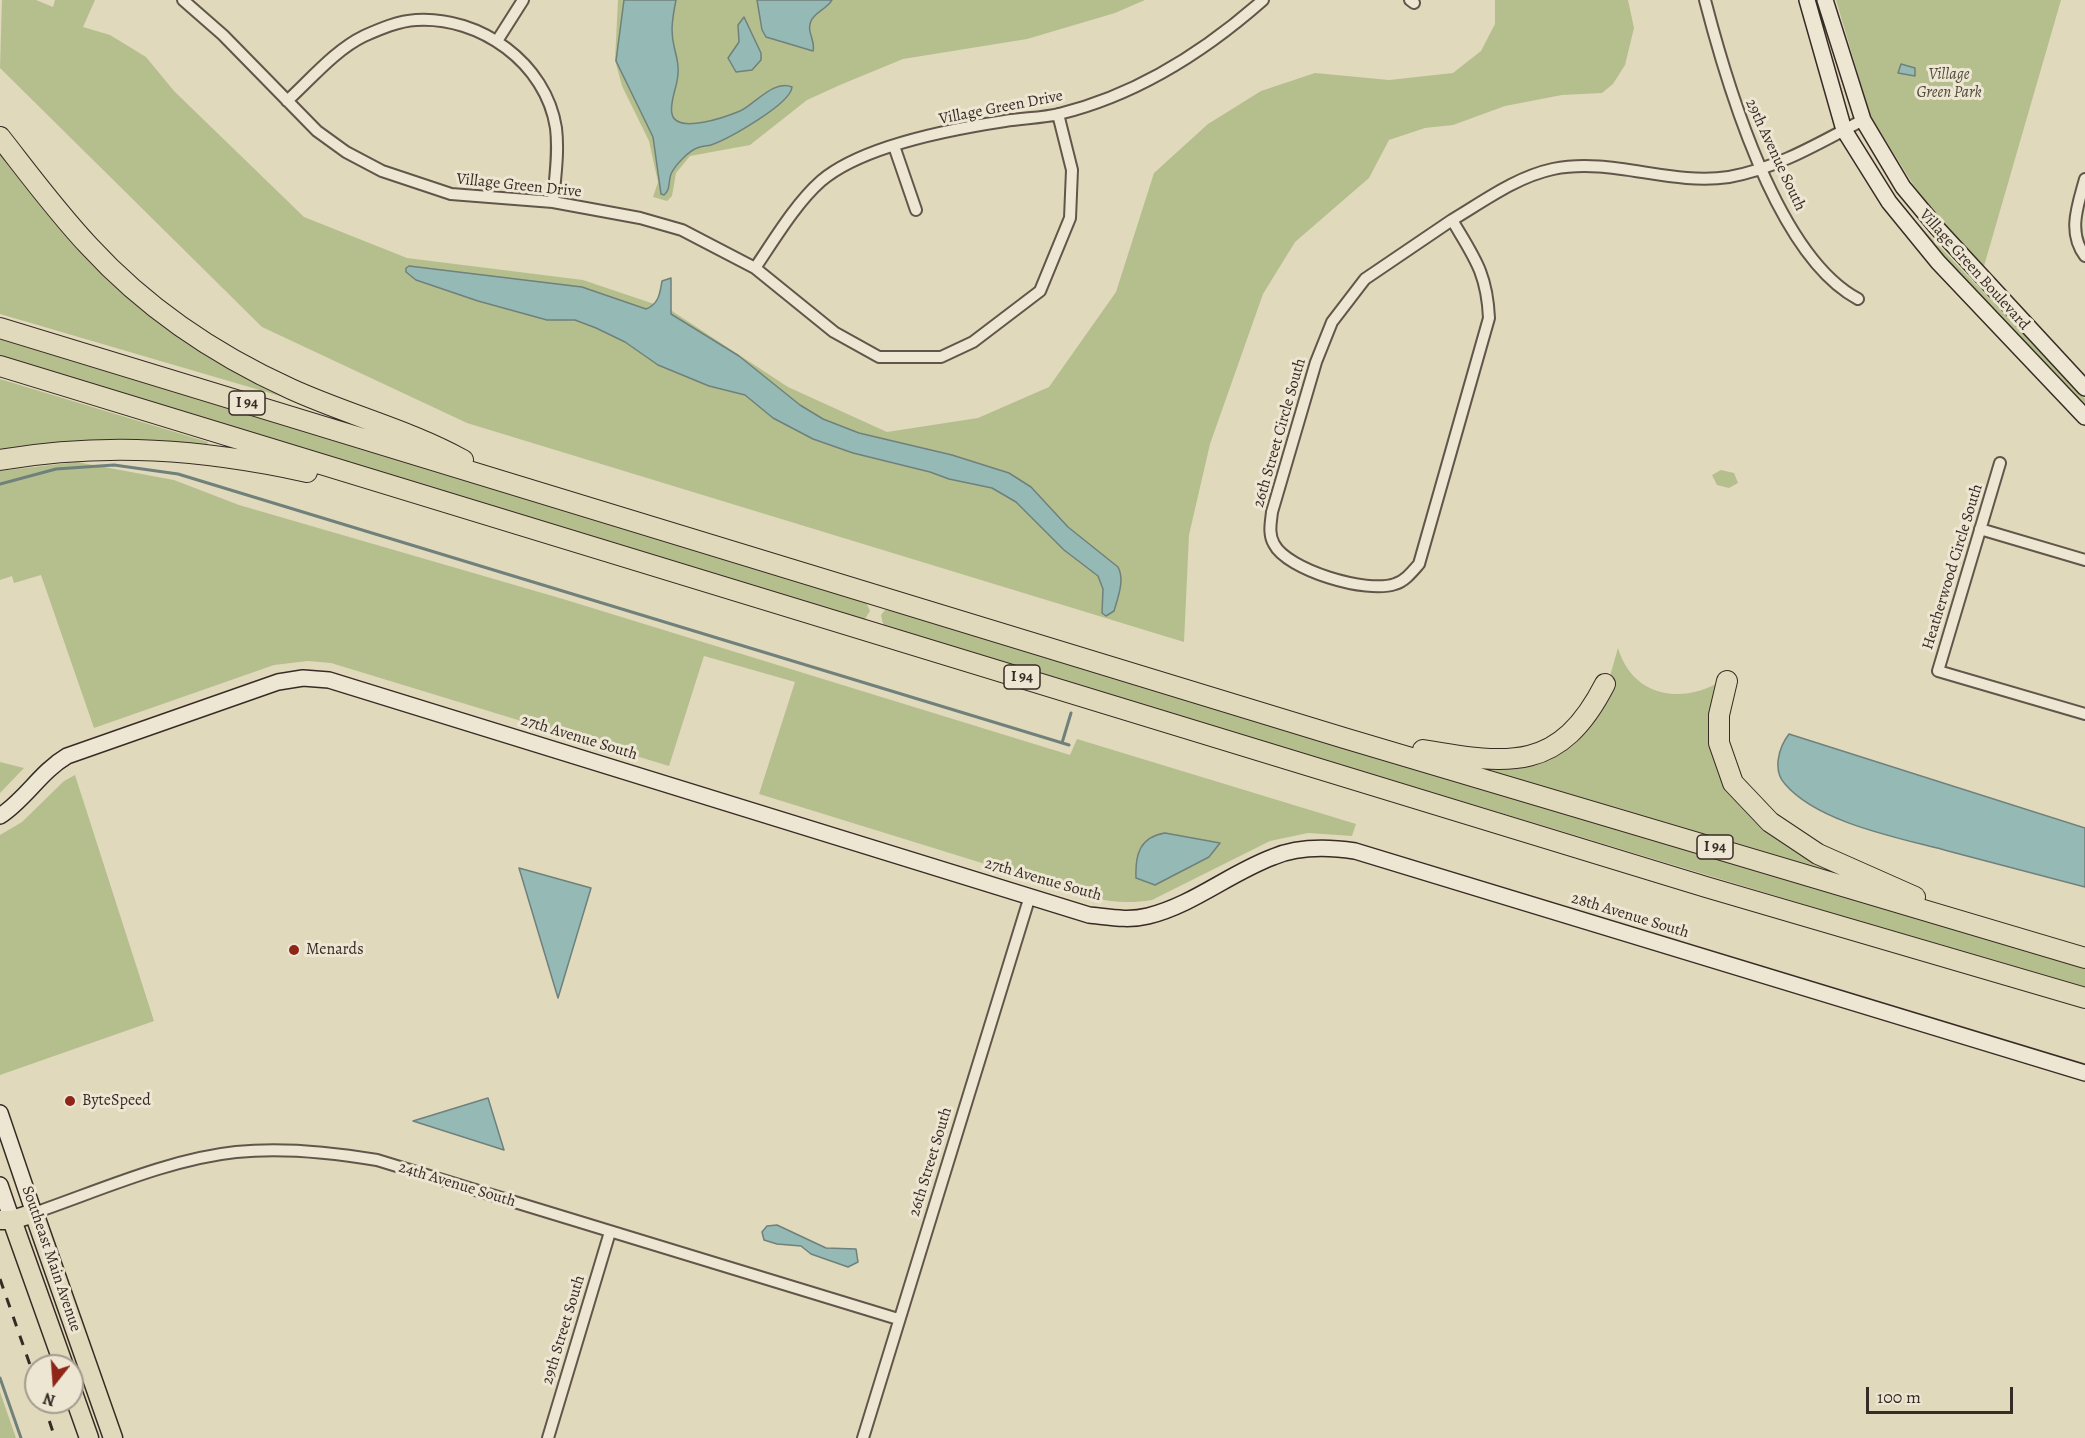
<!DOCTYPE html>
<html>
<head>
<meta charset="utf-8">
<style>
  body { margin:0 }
  #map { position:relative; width:2085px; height:1438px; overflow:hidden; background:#e1d9bb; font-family:Alegreya,serif }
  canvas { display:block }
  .north { position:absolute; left:24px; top:1354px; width:60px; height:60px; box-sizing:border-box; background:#ece6d3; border:2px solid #a49b8d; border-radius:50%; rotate:197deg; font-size:16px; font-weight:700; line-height:24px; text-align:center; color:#382b25 }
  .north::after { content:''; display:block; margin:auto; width:21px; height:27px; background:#8f2418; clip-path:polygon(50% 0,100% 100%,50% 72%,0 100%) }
  .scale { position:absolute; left:1866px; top:1387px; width:147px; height:27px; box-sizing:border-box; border:3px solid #382b25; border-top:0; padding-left:8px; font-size:18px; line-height:21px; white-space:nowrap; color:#382b25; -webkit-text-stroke:4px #ece6d3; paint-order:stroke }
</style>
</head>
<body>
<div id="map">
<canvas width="2085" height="1438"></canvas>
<div class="north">N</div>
<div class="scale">100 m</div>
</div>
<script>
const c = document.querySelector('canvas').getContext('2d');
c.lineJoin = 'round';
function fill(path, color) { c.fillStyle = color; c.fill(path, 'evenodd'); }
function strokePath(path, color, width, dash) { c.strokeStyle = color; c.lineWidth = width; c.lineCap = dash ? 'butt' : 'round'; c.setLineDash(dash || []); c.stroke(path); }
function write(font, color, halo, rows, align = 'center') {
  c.font = font + ' Alegreya,serif'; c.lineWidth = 6; c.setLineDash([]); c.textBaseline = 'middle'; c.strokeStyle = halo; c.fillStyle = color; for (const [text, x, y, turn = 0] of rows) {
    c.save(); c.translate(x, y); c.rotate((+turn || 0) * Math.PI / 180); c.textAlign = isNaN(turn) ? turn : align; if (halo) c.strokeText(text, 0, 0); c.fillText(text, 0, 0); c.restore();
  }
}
fill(new Path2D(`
  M2,0H36L53,7L55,0H95L83,27L110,35L146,57L174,91L304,217L407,258L583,280L669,309L788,387L887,432L978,418L1049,387L1116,292L1154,173L1208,124L1261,91L1315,73L1389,80L1453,73L1481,51L1495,24V0H1628L1634,28L1625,65L1613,84L1602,93L1562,95L1505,106L1453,125L1425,128L1389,140L1369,178L1295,242L1263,294L1210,444L1189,535L1184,642L467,423L262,327L0,68Z
  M618,0H1145L1115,13L1027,39L903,59L840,85L807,100L750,145L690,156L676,173L672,196L667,201L653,197L658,182L649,141L622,86L615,60Z
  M1836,0H2061L1982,273L1914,186L1870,115Z
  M0,149L87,253L280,392V396L0,314Z
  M1900,205L2085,399V409L1920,233Z
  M0,339L858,598L867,604L870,611L865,619L856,618L0,356Z
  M0,379L208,442L206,447L0,455Z
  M77,462L174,480L239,505L563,599L1070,755L1077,739L1356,824L1352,836L1308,833L1270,841L1152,900C1115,906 1087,898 1053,885L759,794L795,682L704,656L669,766L331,663L308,661L274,665L94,728L41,575L14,583L12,576L0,580V471ZM1165,833L1220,843L1209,856L1155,885L1136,878L1137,857L1146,840Z
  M1721,470L1734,473L1738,483L1729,488L1717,485L1712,475Z
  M885,610L901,611L2085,966V989L891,629L883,624L881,615Z
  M1618,648C1633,698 1683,705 1723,680L1724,778L1861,882L1477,768L1527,765L1604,697Z
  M0,762L24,768L0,793Z
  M75,775L154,1021L0,1075V835L22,822L64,781Z
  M0,1392L16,1438H0Z`), '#b5bf8e');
const water = new Path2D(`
  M624,0H676C673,15 670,31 674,46C676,56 679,63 678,73C678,86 669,102 672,114C677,135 728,116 740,111C755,104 774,79 792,87C791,104 728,139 711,145C707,146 702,146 697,148C689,151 675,165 671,174C668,182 671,189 664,195L661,194L653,137L616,61Z
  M757,0H832C827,9 815,12 811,21C806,32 816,41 813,51L766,37L762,30Z
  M744,17L761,53V60L752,70L736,72L728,58L739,42L738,25Z
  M1901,64L1915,68V76L1898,73Z
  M409,266L582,287L646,309C659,304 660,293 662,281L671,278V314L739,356L800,405L823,419L859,433L952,455L1009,473L1031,487L1068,527L1118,567C1125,580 1118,597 1114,611L1106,616L1102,613L1103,589L1098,576L1064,550L1016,502L992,488L949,479L930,472L853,453L813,439L773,418L745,395L709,386L658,365L625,342L596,328L575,320H547L478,301L416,280L406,272V268Z
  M1789,734L2085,828V887C2039,875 1993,863 1948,851C1900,838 1818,823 1785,784C1772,770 1779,747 1789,734Z
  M1165,833L1220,843L1209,857L1155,885L1136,878C1135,854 1140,837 1165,833Z
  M519,868L591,888L558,998Z
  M488,1098L504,1150L413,1121Z
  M777,1225L826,1248L856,1249L858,1262L848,1267L811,1254L801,1246L777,1244L764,1240L762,1232L767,1226Z`);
fill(water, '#95b9b5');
strokePath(water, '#70807b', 1.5);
strokePath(new Path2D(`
  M0,484L56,469L114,465L178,474L1069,745
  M1062,743L1071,713
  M0,1378L21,1438`), '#70807b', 3);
const street = new Path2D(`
  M183,0L223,35L317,131L346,152L382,171L451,194L553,202L640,218L682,230L755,268L834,332L879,357H941L973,342L1040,291L1070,218L1072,170L1058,114
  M1410,0L1414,3
  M1705,0C1727,85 1777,256 1858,299
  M497,41L523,0
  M287,101C310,80 335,50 364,36C380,29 398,21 416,20C480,16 546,63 556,128C559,153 555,177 553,202
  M894,146L916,210
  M2085,179C2078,205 2067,232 2085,256
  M1452,220C1474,257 1487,273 1489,318L1419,564C1412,572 1405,581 1395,584C1367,594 1287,570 1274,544C1268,534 1271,522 1272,512L1316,362L1332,322L1365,279Z
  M1452,220C1484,201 1516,177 1553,169C1612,157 1670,186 1729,177C1776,169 1821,142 1863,120
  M755,268C774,240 796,203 821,181C862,146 952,129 1005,121C1023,118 1042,118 1059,114C1137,95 1203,53 1263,0
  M2000,463L1938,671L2085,714
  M1980,529L2085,560
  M34,1213C98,1191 169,1159 236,1152C283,1147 330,1152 377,1160L898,1319
  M548,1438L610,1232
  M863,1438L1030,896`);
const secondary = new Path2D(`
  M1807,0L1844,130L1889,202L1938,262L2085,417
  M1825,0L1863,120L1903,187L1938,229L2085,388
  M0,816C26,799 40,772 67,756L278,682L303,678L329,680L1089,915C1109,917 1128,921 1148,916C1193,905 1230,873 1273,857C1299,846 1328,847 1355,851L2085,1073
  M0,1113L34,1213
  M0,1185L12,1220`);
const primary = new Path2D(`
  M0,1220H12L34,1213L113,1438
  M12,1220L64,1366
  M72,1390L89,1438`);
const highway = new Path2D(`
  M0,137C29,174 57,212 89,246C145,307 216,355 291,389C348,415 409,430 463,460
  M0,328L1344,738L2085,958
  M0,366L1706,887L2085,998
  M0,460C106,442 202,449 307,472
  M1727,681L1719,715V743L1733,783L1770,822L1818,854L1915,897
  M1423,750C1510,765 1560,772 1605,684`);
strokePath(street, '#62564a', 14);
strokePath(secondary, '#382b25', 18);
strokePath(primary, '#382b25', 21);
strokePath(highway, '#382b25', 22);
strokePath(street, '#ece6d3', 10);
strokePath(secondary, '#ece6d3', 15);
strokePath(primary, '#e1d9bb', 18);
strokePath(highway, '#e1d9bb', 20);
strokePath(new Path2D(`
  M0,1279L36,1382
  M43,1402L55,1438`), '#382b25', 3, [10, 10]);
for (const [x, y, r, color] of [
  [294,950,6,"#8f2418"],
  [70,1101,6,"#8f2418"]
]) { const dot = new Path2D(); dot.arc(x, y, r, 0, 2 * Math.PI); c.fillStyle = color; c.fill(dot); strokePath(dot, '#ece6d3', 2); }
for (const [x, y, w] of [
  [247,403,36],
  [1022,677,36],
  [1715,847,36]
]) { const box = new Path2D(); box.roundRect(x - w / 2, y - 12, w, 24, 4.5); c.fillStyle = '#ece6d3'; c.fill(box); strokePath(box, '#382b25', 1.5); }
write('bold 15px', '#382b25', null, [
  ["I 94",247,403],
  ["I 94",1022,677],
  ["I 94",1715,847]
]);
write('italic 16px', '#51493a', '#ece6d3', [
  ["Village",1949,75],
  ["Green Park",1949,93]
]);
write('16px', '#382b25', '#ece6d3', [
  ["Village Green Drive",1001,108,-11],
  ["29th Avenue South",1775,155,65],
  ["Village Green Drive",519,186,6],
  ["Village Green Boulevard",1974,270,48],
  ["26th Street Circle South",1280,433,-74],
  ["Heatherwood Circle South",1953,567,-73],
  ["27th Avenue South",579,738,17],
  ["27th Avenue South",1043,880,16],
  ["28th Avenue South",1630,916,17],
  ["26th Street South",931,1162,-73],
  ["24th Avenue South",457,1185,17],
  ["Southeast Main Avenue",51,1259,71],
  ["29th Street South",564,1330,-73]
]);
write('16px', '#382b25', '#ece6d3', [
  ["Menards",306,950],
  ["ByteSpeed",82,1101]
], 'left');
</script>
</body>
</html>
